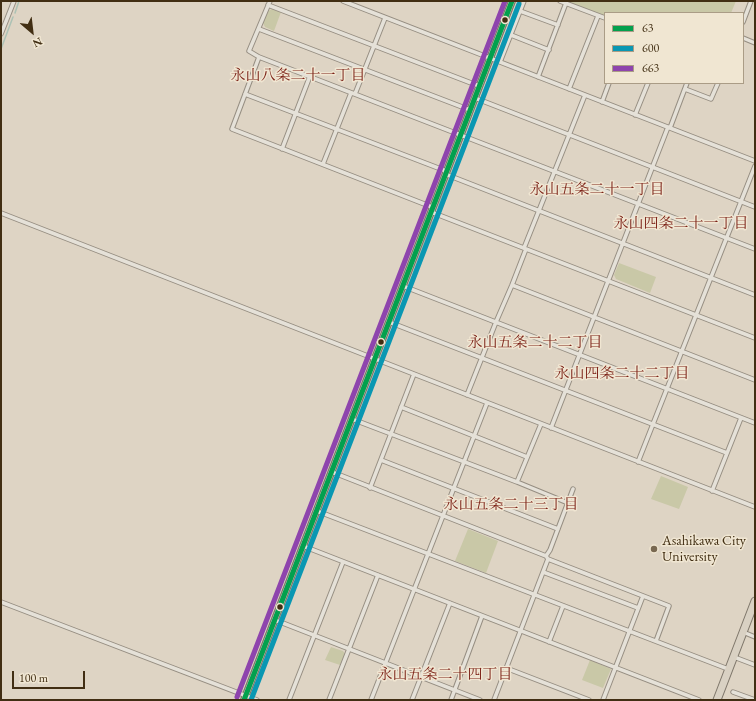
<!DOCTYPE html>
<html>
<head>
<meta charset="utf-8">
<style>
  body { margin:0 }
  #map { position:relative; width:756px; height:701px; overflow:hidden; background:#ded4c4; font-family:"EB Garamond",serif }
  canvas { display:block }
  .frame { position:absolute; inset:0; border:2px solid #412e13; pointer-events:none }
  .legend { position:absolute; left:604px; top:12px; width:140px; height:72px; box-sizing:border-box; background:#f0e6d2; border:1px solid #aa9c86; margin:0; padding:5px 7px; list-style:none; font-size:12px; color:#412e13 }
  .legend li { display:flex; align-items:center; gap:8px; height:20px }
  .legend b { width:20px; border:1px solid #aa9c86 }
  .north { position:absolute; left:12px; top:12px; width:40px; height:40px; -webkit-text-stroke:3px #f0e6d2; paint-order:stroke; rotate:152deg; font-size:11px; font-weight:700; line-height:16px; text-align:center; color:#412e13 }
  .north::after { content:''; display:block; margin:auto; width:14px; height:18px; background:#412e13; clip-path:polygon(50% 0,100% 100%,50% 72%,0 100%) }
  .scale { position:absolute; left:12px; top:671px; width:73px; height:18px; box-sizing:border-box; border:2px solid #412e13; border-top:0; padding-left:5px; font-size:12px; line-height:14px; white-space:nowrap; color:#412e13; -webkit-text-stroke:3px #f0e6d2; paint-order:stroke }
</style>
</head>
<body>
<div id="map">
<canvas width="756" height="701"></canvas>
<div class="frame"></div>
<ul class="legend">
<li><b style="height:5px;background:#03a04e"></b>63</li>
<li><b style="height:5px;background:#0a97b2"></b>600</li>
<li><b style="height:5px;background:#8e44ad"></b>663</li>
</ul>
<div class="north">N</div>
<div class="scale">100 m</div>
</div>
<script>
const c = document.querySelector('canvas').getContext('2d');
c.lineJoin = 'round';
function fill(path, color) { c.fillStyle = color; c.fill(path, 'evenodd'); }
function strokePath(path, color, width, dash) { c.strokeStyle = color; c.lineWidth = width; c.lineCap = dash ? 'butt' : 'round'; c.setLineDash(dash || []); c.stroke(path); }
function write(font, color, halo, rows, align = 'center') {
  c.font = font + ' "EB Garamond","Noto Serif JP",serif'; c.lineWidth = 3; c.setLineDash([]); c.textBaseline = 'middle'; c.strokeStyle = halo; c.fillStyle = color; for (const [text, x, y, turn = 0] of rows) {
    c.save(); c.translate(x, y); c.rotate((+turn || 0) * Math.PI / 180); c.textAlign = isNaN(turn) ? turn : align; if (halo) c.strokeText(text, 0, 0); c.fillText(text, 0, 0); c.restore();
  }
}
fill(new Path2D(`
  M562,1H736L731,13H605V18Z
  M272,9L281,12L274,31L265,27L263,23L268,11Z
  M619,263L656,277L650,293L616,279L614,275Z
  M661,476L688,487L679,509L651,499Z
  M468,529L498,541L486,573L455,561Z
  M331,647L343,651L345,654L340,665L325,660Z
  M590,660L611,669L603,688L582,680Z`), '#c9c8a7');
strokePath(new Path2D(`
  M15,13L19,1
  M513,17L519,1
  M1,49L13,17
  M500,49L510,25
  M482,96L492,71
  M468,133L478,104
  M452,172L464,143
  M438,210L440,201L449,180
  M410,283L431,224L435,218
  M396,320L406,292
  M387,343L393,328
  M371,385L376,373
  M363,406L368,393
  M359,416L361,411
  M352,435L356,424
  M345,452L349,445
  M338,469L342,460
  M323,509L334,479
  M310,541L320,517
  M301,564L305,555
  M296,579L299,569
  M289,596L294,584
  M286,605L287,601
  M281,616L284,610
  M272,641L277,629
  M267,654L270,646
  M260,673L264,662
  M254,687L258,679`), '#acc2b5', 1.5);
const street = new Path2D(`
  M270,1L249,51L259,57L755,249
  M343,1L755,161
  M560,1L605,18
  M268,5L479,86
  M520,11L558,25
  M743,22L751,1
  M259,29L470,110
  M1,34L14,1
  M511,35L549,50
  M743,38L755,43
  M259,57L232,129L432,207
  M500,62L524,1
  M538,77L566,3
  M569,89L598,16
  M685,89L711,99L718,83
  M245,94L446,171
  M355,94L385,18
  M475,98L755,207
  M602,102L609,83
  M635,115L648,83
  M670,128L687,83
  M282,149L310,76
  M323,164L351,93
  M445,174L755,295
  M431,212L755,338
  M1,213L755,507
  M524,248L585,95
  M512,285L755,380
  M403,286L755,423
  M389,322L727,453
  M467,395L496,322L512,285L526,249
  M401,407L527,457
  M352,419L517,482L568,503
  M551,428L668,127
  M381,460L558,529
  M638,462L755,166
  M332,472L546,556L548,559L669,606L656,641
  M517,482L541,424
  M370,488L414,374
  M712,491L741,418
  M317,511L728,669
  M303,546L699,700
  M546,556L550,550L573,489
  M543,572L638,608
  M1,602L257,700
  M275,620L480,700
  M743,632L755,637
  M549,642L563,606
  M734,657L755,665
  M506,668L589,700
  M733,692L755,700
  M289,700L343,562
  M329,700L378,575
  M371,700L487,403
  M412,700L450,603
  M451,700L482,616
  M494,700L548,559
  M603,700L643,596`);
const secondary = new Path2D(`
  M244,700L512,1`);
const highway = new Path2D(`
  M717,700L755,601`);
strokePath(street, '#968e82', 5.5);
strokePath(secondary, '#7f776b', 8);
strokePath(highway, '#7f776b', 9);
strokePath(street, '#e5e1d8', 3.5);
strokePath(secondary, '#e5e1d8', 5.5);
strokePath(highway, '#d9d1c3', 7);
strokePath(new Path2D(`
  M244,700L512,1`), '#03a04e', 5);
strokePath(new Path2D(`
  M251,700L519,4`), '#0a97b2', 5);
strokePath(new Path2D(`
  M237,697L505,1`), '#8e44ad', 5);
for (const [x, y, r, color] of [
  [505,20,3.5,"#412e13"],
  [381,342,3.5,"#412e13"],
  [654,549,4,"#786851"],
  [280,607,3.5,"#412e13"]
]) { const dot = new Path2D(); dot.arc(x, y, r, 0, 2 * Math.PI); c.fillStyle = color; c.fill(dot); strokePath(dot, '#f0e6d2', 1.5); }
write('14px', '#412e13', '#f0e6d2', [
  ["Asahikawa City",662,541],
  ["University",662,557]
], 'left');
write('15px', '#7a1f14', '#f0e6d2', [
  ["永山八条二十一丁目",298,76],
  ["永山五条二十一丁目",597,190],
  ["永山四条二十一丁目",681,224],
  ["永山五条二十二丁目",535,343],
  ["永山四条二十二丁目",622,374],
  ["永山五条二十三丁目",511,505],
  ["永山五条二十四丁目",445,675]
]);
</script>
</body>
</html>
